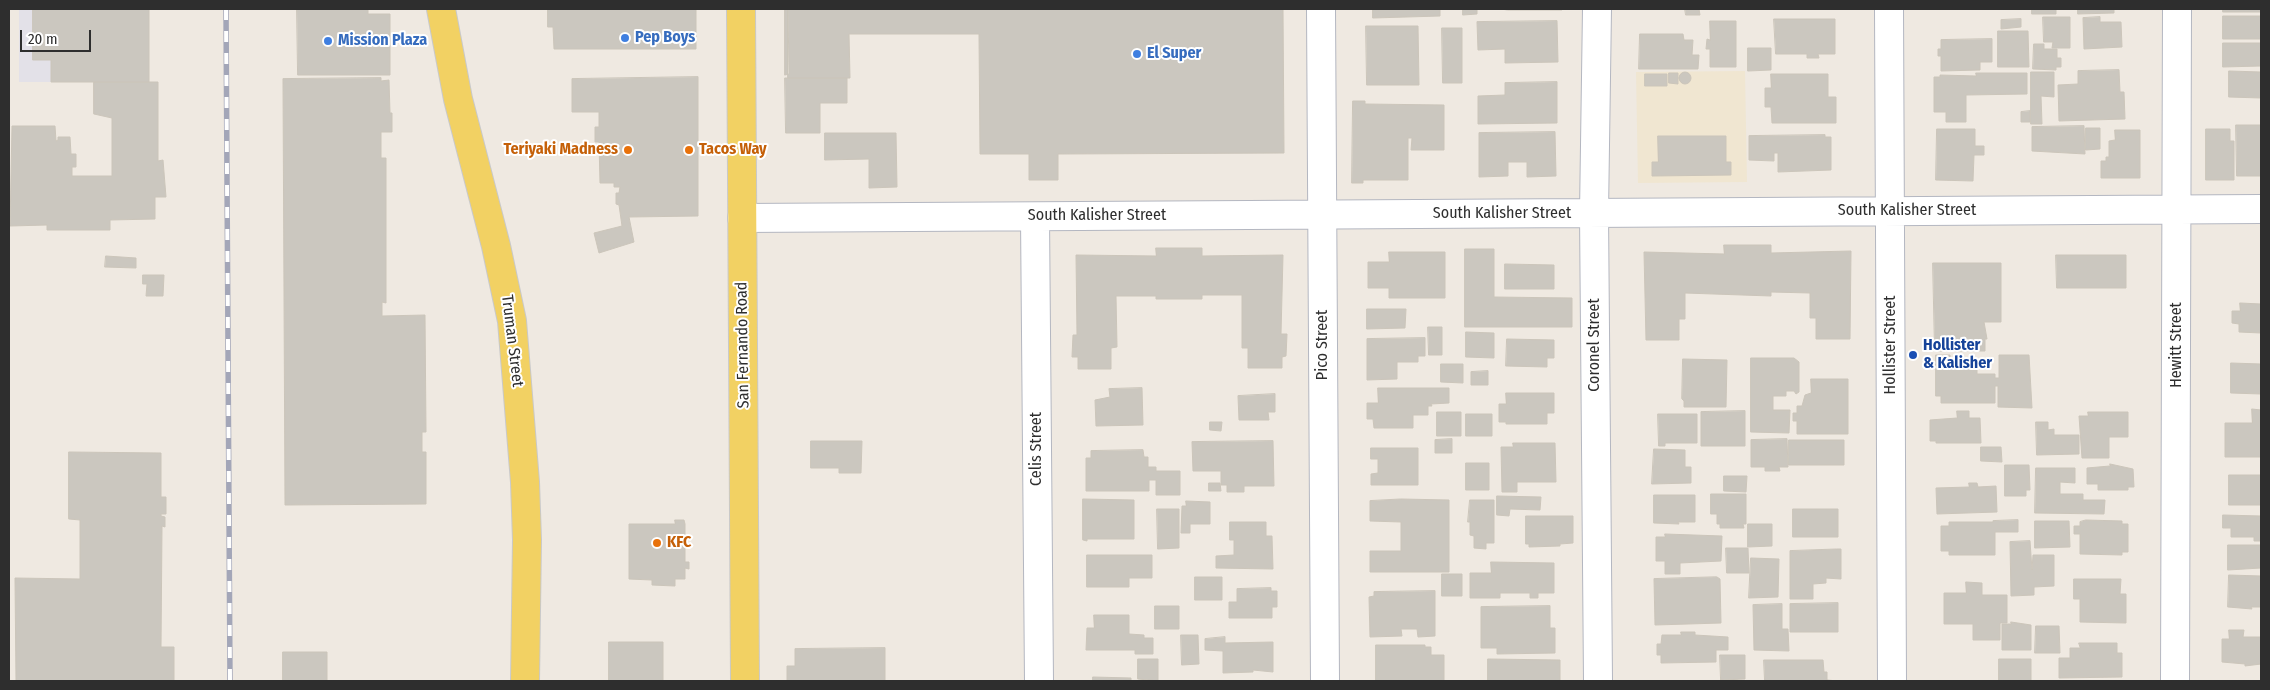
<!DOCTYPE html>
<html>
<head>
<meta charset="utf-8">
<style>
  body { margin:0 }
  #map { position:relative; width:2270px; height:690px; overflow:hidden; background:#efe9e1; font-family:"Fira Sans Condensed",sans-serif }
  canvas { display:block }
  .frame { position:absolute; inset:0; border:10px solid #2e2e2e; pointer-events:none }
  .scale { position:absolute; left:20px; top:30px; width:71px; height:22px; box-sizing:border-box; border:2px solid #2e2e2e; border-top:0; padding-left:6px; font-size:15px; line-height:18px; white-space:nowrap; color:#2e2e2e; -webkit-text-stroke:4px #fff; paint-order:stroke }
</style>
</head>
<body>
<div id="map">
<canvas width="2270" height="690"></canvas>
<div class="frame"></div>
<div class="scale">20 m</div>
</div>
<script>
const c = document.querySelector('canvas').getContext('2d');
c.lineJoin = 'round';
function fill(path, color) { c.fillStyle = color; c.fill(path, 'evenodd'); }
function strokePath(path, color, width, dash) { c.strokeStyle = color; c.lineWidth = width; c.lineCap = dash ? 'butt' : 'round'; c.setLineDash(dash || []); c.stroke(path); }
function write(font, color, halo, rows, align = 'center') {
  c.font = font + ' "Fira Sans Condensed",sans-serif'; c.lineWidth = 4; c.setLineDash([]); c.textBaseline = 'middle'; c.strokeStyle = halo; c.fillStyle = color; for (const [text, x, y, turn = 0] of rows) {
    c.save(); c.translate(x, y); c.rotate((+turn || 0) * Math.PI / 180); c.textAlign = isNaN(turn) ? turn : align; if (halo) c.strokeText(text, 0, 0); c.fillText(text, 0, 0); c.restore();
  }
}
fill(new Path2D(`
  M19,9H149V82H19Z`), '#e3e1e8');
fill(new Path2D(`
  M1745,71L1747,182L1638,183L1636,72Z`), '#f0e6d1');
const building = new Path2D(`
  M33,9H149V82H51V60H33Z
  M297,9H368V14H390V75H298Z
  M548,9H696V49H554L553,27H548Z
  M785,9H788L789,74L785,75Z
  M788,9H1283L1284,153L1058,154V180H1029V154H980L979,34H849L850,78H788Z
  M1373,9H1440V16L1373,18Z
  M1463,9H1477V14L1463,15Z
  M1501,9H1562V10H1508Z
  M1685,9H1699L1700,15H1686Z
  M2032,9H2056V14H2032Z
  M2078,9H2114V13L2078,14Z
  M2223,9H2261V12H2223Z
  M2223,16H2261V39H2223Z
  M2043,17H2070V48H2052L2053,42H2044Z
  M2100,17V22H2121L2122,47L2084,49L2083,18Z
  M1774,19H1835V54H1818L1819,58H1807V54H1776Z
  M2021,19V27L2001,29V20Z
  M1557,21L1558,62L1505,63V49L1478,50L1477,22Z
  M1710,21H1736V67H1710V49H1706L1707,39L1710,40Z
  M1366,26H1418L1419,85H1367Z
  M1442,28H1462V83H1443Z
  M1998,31H2028L2029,67H1998Z
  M1640,34H1683L1684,40H1693L1692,55H1699L1698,69H1639Z
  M1992,39V62H1980V70L1941,71V56H1938V49H1941V40Z
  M2223,43H2261V66L2223,67Z
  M2034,44H2044V49H2057V58H2061V67H2056V70L2033,69Z
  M1748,48H1771V70L1748,71Z
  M2119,70L2120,92H2124L2125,119L2059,121L2058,85L2078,84V71Z
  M2229,71L2261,72V98L2229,97Z
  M2031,72H2054V97L2041,96L2042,124H2031Z
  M1679 78a6 6 0 1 1 12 0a6 6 0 1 1-12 0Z
  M1669,73H1678V84L1669,83Z
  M1976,73H2027V94L1966,95V122H1946V112H1934V77H1940V75L1976,76Z
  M1645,74H1667V86H1645Z
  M1771,74H1828V97H1836V123H1772L1771,107H1765V88H1771Z
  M698,77V216L629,217L634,242L599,253L594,233L622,226L619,205L616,204V193H619L620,187H614V183H600L599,142H595V127H599V112H572V79Z
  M381,78V81L389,80L390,113H392V132H381V158H386V303L382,302V316L425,315L426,432H422V452H426V504L285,505L283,79Z
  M785,78H847V103H820V133H786Z
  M94,82H158V161L163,160L166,197H155V219L110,220V230H47V225L10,226L12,126H55L56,141L58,140V137H70L71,154H76V167H72V176H112V118L94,114Z
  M1557,82V123L1478,124V96L1505,95V83Z
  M1353,101H1365V104L1444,105V150H1411L1412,138H1408V180H1363V183H1352Z
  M2030,111V122H2021V112Z
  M2236,125H2261V176H2237Z
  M2084,126L2085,154L2032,151V127Z
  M2086,128H2100V149L2086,150Z
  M1937,129H1975V146H1984V155H1974L1973,181L1936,180Z
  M2206,129H2230V141H2234V180H2206Z
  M2115,130H2140V178H2101V161H2106V157H2109V141L2115,140Z
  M1555,132L1556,176L1527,177V162H1508V176L1479,177V133Z
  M825,133H896L897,187L869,188V159L825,160Z
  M1825,135V137H1831V170L1778,172V153H1774V161L1749,160V136Z
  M1658,136H1726V162H1731V175L1652,176V162H1658Z
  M1724,245H1771V253L1851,251L1850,339H1816V318H1810V293L1771,292V296L1685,293V319H1679V340H1646L1644,252L1724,254Z
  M1156,248H1202V256L1283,255L1281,334H1287L1286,356L1282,357V368H1248V348H1242V295H1202V299H1156V296H1116L1117,347L1111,348V369H1078V357H1072L1073,335H1077L1076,255L1156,256Z
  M1465,249H1494V297L1572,298V327H1465Z
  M1389,252H1445V298H1389V288H1368V262H1389Z
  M2056,255H2126V288H2057Z
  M106,256L136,258V268L105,267Z
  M1933,263H2001V322H1984L1987,339H1985V351H1935Z
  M1505,264L1554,265V289H1505Z
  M143,275H164L163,296H146L147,284H143Z
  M2240,303L2261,304V333L2239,332V324L2232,323V311H2240Z
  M1367,309H1406L1405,328L1367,329Z
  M1428,327H1442V355H1429Z
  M1466,332L1494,333V358L1466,357Z
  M1425,338V356H1418V362H1397V379L1367,380V339Z
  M1507,339L1554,340V358H1547V367L1506,366Z
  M1936,355H1950V368L1977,369V374H1995V378H1999V355H2029L2032,408L1998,407V386H1995V403H1941V396H1936Z
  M1751,358H1794L1799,362V392L1796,394L1794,391H1786V396H1773V410H1790L1789,433L1751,432Z
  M1683,359L1727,360L1726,407H1684V401L1682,399Z
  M2231,363L2261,364V394L2231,393Z
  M1441,364H1463V383L1441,382Z
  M1488,371V385H1471V372Z
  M1811,379H1848V434H1797V421H1793V413H1797V406H1802L1805,395L1811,393Z
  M1142,388L1143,425L1096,426L1095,400L1110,397L1109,389Z
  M1378,388H1449V403L1431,404L1432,406H1428V415H1413V428H1374L1373,419H1367V403H1378Z
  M1506,393H1554V413H1547V424H1506V422H1499V404H1506Z
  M1275,394V412H1268L1269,420H1239L1238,396Z
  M2252,409L2261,410V457H2225V423H2252Z
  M1745,411V446H1701V412Z
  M1957,411H1969V418H1980L1981,443H1936V441H1930V420L1957,418Z
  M1437,412H1461V436H1437Z
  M2088,412H2128V437H2109V458H2082L2079,416H2088Z
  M1466,414H1492V436H1466Z
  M1658,414H1697V443H1665V446H1659Z
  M1210,422H1222L1221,431L1210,430Z
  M2036,422H2048V430L2054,429V435H2079V454L2037,455Z
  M1452,439V453H1435V440Z
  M1787,439L1788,467H1779L1780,471H1765V467H1751V440Z
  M1789,440H1844V465H1789Z
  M811,441H862L861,473H839V468H811Z
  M1273,441L1274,486H1244V492H1227V485H1221V471H1193L1192,442Z
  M1513,443H1555L1556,482H1517V492H1502L1501,447H1513Z
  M1981,447H2001L2002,462L1981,461Z
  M1371,448H1418V485H1371V474L1378,473V459H1371Z
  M1654,449L1685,450V467H1691V483L1652,484Z
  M1143,450L1144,457H1148V467H1156V471H1180V495H1156V480H1149V491H1086V458H1091V451Z
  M69,452L161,453V497H166V514H161V516L165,517V527L162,526L161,647H174V681H16L15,578L80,579V520L69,519Z
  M1466,463H1489V490H1466Z
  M2110,464L2133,469L2134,487H2128V490H2098V484H2087V468L2110,466Z
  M2005,465H2029L2030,490H2026V496H2005Z
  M2036,468H2075V483L2060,482V494H2083V500H2105L2104,514L2035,513Z
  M2229,475H2261V512V505H2229Z
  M1724,476H1747L1746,492L1724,491Z
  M1209,483H1220L1221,491H1209Z
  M1969,483H1977L1978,487L1996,486L1997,512L1937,514L1936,488L1969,487Z
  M1711,494H1746V524H1743L1744,528H1720V524H1717V514H1711Z
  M1654,495H1695V522H1678L1679,524L1654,523Z
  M1497,496L1541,497L1540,510L1510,509L1509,516L1497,515Z
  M1083,499L1134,500V539H1087V541L1083,540Z
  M1401,499L1449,500V572H1370V551H1401V522L1370,521V501Z
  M1470,500H1494V543H1486V549L1474,548V536L1470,535V522H1468Z
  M1186,501L1210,502V524H1190V533H1181L1182,506H1186Z
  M1157,509H1179V548L1158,549Z
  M1793,509H1838V537H1793Z
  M2223,515L2261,516V541H2254V537H2231V528H2223Z
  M1526,516H1573V543L1560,544V546L1529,547V544H1526Z
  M675,520H684L685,524V562H689V569L685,568V579H675V586L652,585V580L629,579V524H675Z
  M2018,520V532H1995V555H1949V551H1941V526H1949V522H1993V521Z
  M2086,520L2122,521V524H2128V552H2122V555L2080,554V534H2074V526H2080V522Z
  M2035,521H2069L2070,547L2035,548Z
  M1230,522H1266V536H1272L1273,569L1216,568V556L1234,555V540H1230Z
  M1748,524H1772V546L1748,547Z
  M1665,534L1722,536L1721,561L1680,563V574H1665V561H1656V537H1665Z
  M2030,541L2032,570L2033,555H2054V586L2034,587V595L2011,596L2010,542Z
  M2228,545H2261V568L2228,570Z
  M1726,548H1748L1749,573H1727Z
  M1837,549H1841V579L1826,578V583L1813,584V599H1790V551Z
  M1087,555H1152V578H1129V587H1087Z
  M1751,558L1779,559L1778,597L1749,598Z
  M1491,562L1554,563V593H1538V598H1530V593H1500V598H1470V573H1491Z
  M1442,574H1462V596H1442Z
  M2229,575L2261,576V607H2251L2252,609L2228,607Z
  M1195,577H1222V600H1195Z
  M1717,577L1720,579L1721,623L1655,625L1654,579Z
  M2074,579H2121L2120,594H2126V623L2080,622V599H2074Z
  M1966,582L1982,583V595H2007V623H2000V640H1973V624H1944V593H1966Z
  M1271,588V591H1277V607H1272V618H1229V602H1237V589Z
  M1435,591V636L1418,637L1417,629H1401L1402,636L1370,637L1369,597L1374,596V592Z
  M1838,603V632H1790V604Z
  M1782,604V629H1788L1789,651L1754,650L1753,605Z
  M1155,606H1179V629H1155Z
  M1550,606V628H1555V653L1497,654V648H1481V607Z
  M1094,615H1129V634L1144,635V638H1153V654H1135V650H1086L1087,628H1094Z
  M2011,622L2031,625V650H2002V624H2011Z
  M2036,626H2059L2060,653H2035Z
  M2229,630H2244L2243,637H2261V664L2245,666V664L2222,662V639H2229Z
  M1681,632H1695V635L1728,637V650H1716V662L1661,663V655H1657V644H1661L1662,635H1681Z
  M1181,635H1198L1199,664L1182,665Z
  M1225,637V643L1273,642V672L1253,670V672L1223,673V651L1205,650V639Z
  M609,642H663V681H609Z
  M2079,643H2117V653H2122V677L2059,678V658H2070V648H2080Z
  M1376,645H1425V647H1431V655H1444V681H1376Z
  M885,648V681H787V666H795V649Z
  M283,652H327V681H283Z
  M1720,655H1745V679L1721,680Z
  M1138,659H1158V681L1138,679Z
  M1488,659L1560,660V681H1488Z
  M1999,659H2031V681H1999Z
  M1764,660H1823L1824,672H1827V680L1838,681H1765Z
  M1093,677L1131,678V681H1093Z`);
fill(building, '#cbc7bf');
strokePath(building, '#cbc5ba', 1);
const minor = new Path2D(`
  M1321,9L1325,681
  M1597,9L1594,213L1598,681
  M1889,9L1892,681
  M1035,217L1039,681
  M742,218L2261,209
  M2175,681L2177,9`);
const major = new Path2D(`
  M441,9L458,99L496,246L512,321L525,482L527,540L525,681
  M741,9L745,681`);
strokePath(minor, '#b4b7c1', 30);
strokePath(major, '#c9c9c9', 30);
strokePath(minor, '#fff', 28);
strokePath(major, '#f2d163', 28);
const rail = new Path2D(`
  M226,9L230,681`);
strokePath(rail, '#a3a6b8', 5.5);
strokePath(rail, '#fff', 4, [11]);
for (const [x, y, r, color] of [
  [625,38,5,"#3f7fe0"],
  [328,41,5,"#3f7fe0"],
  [1137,54,5,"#3f7fe0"],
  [628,150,5,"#e8710a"],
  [689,150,5,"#e8710a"],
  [1913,355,5,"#1a4fb4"],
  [657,543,5,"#e8710a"]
]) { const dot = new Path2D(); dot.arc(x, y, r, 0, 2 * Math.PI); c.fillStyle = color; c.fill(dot); strokePath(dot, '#fff', 2); }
write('bold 16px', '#366cbe', '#fff', [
  ["Pep Boys",635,38],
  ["Mission Plaza",338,41],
  ["El Super",1147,54]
], 'left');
write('bold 16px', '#c56008', '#fff', [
  ["Teriyaki Madness",618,150,"right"],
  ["Tacos Way",699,150],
  ["KFC",667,543]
], 'left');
write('16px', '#2e2e2e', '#fff', [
  ["South Kalisher Street",1907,211],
  ["South Kalisher Street",1502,214],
  ["South Kalisher Street",1097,216],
  ["Truman Street",512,341,83],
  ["San Fernando Road",743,345,-91],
  ["Pico Street",1323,345,-90],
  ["Coronel Street",1595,345,-90],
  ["Hollister Street",1891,345,-90],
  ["Hewitt Street",2177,345,-90],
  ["Celis Street",1037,449,-90]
]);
write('bold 16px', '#164399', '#fff', [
  ["Hollister",1923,346],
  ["& Kalisher",1923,364]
], 'left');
</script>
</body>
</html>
